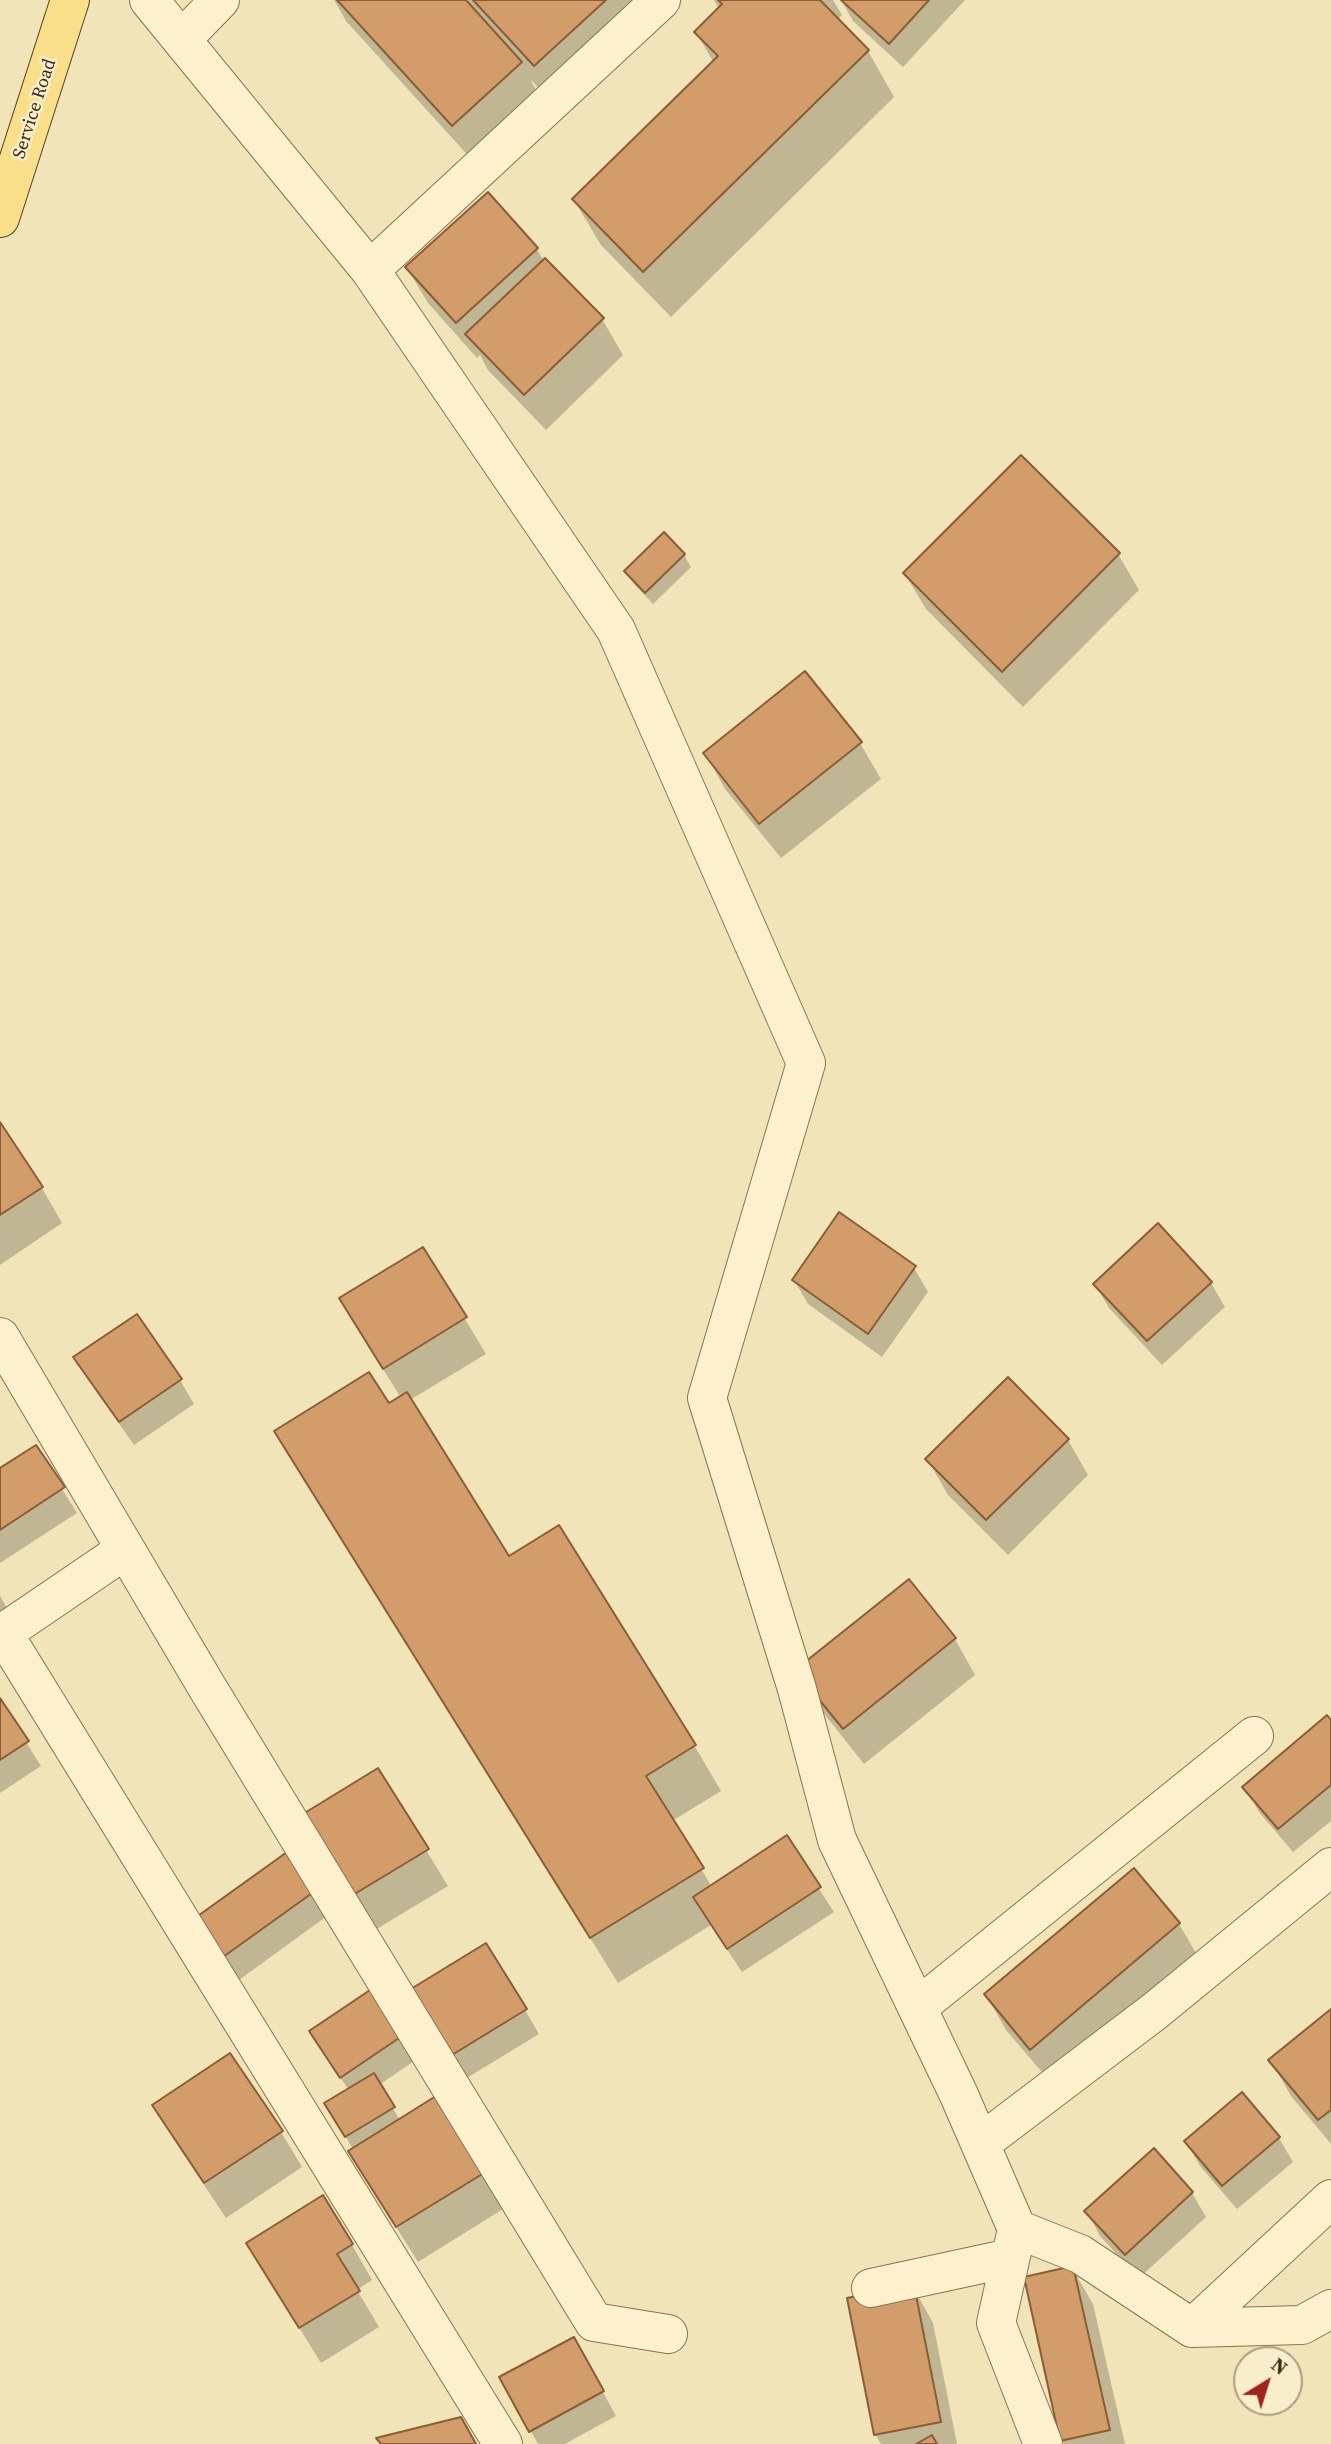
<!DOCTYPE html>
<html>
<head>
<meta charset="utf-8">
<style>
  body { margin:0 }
  #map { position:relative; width:1331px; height:2444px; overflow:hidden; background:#f1e4b8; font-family:"Source Serif 4",serif }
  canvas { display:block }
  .north { position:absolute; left:1233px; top:2346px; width:70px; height:70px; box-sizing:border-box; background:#f8eec9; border:2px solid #aa9f83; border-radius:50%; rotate:38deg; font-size:19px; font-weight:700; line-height:28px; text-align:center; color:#362919 }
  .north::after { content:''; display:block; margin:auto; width:24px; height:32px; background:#9c251d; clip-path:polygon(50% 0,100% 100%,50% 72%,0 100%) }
</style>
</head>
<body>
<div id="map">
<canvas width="1331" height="2444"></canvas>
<div class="north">N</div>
</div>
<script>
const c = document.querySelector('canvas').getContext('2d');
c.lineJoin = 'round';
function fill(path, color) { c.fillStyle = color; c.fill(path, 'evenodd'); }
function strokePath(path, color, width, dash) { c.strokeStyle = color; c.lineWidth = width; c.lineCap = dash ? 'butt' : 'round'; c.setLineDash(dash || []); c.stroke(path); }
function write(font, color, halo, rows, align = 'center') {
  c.font = font + ' "Source Serif 4",serif'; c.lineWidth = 5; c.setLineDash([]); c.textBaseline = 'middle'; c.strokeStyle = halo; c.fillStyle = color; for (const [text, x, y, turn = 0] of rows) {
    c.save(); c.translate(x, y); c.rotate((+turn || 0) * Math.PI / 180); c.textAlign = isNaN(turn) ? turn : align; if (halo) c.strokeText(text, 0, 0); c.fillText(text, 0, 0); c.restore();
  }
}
fill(new Path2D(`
  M334,0H682L561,111L530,79L541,99L473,161L346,21Z
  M714,0H833L842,15L837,20L868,51L894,97L671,317L601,245L574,200L714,63L696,32L719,9Z
  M841,0H965L903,67L853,21Z
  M537,249L544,261L602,319L623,355L546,430L488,370L480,355L477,358L428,303L407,268Z
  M664,534L684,555L691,567L653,604L633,583L626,571Z
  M1118,554L1139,590L1023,707L926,609L905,574Z
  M860,743L881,779L781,858L725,789L705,753Z
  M0,1125L42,1188L62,1223L0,1265Z
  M423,1249L486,1354L410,1400L509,1559L694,1745L721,1791L672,1821L712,1887L786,1838L834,1912L742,1972L711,1925L618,1983L276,1431L388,1406L401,1398L362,1335Z
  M914,1268L928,1292L882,1357L808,1304L794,1280Z
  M1211,1283L1225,1307L1162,1365L1109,1308L1095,1284Z
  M76,1358L180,1380L194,1404L134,1445L90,1382Z
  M1068,1440L1088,1475L1008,1555L948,1495L928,1460Z
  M36,1447L77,1513L0,1563V1470Z
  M908,1581L955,1639L975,1675L864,1764L818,1706L797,1670Z
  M0,1596L24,1637L0,1653Z
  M0,1701L41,1766L0,1793Z
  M1331,1722V1821L1293,1852L1259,1812L1245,1787Z
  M377,1770L448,1886L375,1930L305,1815Z
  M293,1850L334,1911L239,1980L212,1943Z
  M1179,1924L1200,1960L1052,2084L1006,2030L986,1995Z
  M378,1986L423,2055L379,2085L400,2120L482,2174L503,2209L418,2262L371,2187L350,2152L353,2149L326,2104L349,2090L325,2056Z
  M525,2010L539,2034L462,2081L423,2017Z
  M1331,2011V2144L1291,2096L1271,2061Z
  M1242,2095L1279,2138L1293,2162L1237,2209L1200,2166L1186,2141Z
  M154,2106L281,2132L302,2167L226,2218L175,2141Z
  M1154,2150L1192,2193L1206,2217L1139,2278L1100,2236L1087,2211Z
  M352,2245L372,2280L357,2290L379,2327L321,2363L269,2279Z
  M1072,2268L1093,2304L1125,2444H1064L1062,2440Z
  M913,2287L933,2323L957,2444H881L875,2434Z
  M587,2363L616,2416L565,2444H538L501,2378Z`), '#0003');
const building = new Path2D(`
  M337,0H466L522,62L452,126Z
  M473,0H606L534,66Z
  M718,0H820L869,50L643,272L572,199L718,56L694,32L722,4Z
  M841,0H929L889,44Z
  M488,192L538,248L456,323L405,267Z
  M545,258L604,318L524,395L465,334Z
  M1021,455L1120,553L1002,672L903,573Z
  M664,532L685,554L645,593L624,571Z
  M805,671L862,742L759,824L703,753Z
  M0,1122L43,1187L0,1215Z
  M839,1212L916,1266L868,1334L792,1280Z
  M1158,1223L1212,1282L1147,1341L1093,1284Z
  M423,1247L467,1317L383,1369L339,1298Z
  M137,1314L182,1379L119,1422L73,1357Z
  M369,1372L389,1403L407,1392L509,1556L559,1525L696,1745L646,1776L704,1868L590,1938L274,1431Z
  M1008,1377L1069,1439L986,1520L925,1459Z
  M36,1445L65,1487L0,1530V1468Z
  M909,1579L956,1638L843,1729L795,1670Z
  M0,1698L29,1741L0,1760Z
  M1327,1715L1331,1720V1785L1278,1829L1242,1787Z
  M378,1768L429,1849L353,1895L303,1814Z
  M787,1835L821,1887L727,1949L693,1897Z
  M294,1847L322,1886L223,1957L195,1918Z
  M1134,1868L1180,1923L1030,2050L984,1994Z
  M486,1943L527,2009L447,2058L406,1992Z
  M379,1984L411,2030L340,2078L309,2031Z
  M1331,2009V2110L1318,2120L1268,2060Z
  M230,2053L283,2131L204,2183L152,2105Z
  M374,2073L395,2107L345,2137L324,2103Z
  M1242,2092L1280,2137L1222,2186L1184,2141Z
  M436,2096L484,2173L396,2227L348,2151Z
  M1154,2148L1193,2192L1125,2255L1084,2211Z
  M323,2195L353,2244L337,2254L360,2291L299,2328L246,2243Z
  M1073,2266L1110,2430L1060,2441L1024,2277Z
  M914,2285L941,2422L874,2435L847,2298Z
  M574,2337L604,2391L529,2432L499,2377Z
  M461,2417L476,2444H381L376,2438Z
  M932,2435L937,2444H916Z`);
fill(building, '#d39d6b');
strokePath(building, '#8a5d36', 2);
const minor = new Path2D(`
  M149,0L370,270L616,630L806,1063L707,1398L797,1689L837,1840L959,2095L1017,2229L996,2323L1043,2444
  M182,39L220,0
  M370,270L661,0
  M0,1337L207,1687L594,2322L668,2334
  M125,1550L3,1633L503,2444
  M918,2007L1254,1736
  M981,2143L1155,2011L1331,1867
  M1017,2229L1080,2254L1192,2328L1302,2325L1331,2309
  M871,2288L1010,2258
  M1192,2328L1331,2199`);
const major = new Path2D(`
  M0,218L70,0`);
strokePath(minor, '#897352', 40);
strokePath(major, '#554028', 40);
strokePath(minor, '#fcf1cc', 38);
strokePath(major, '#fadf8b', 38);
write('18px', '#362919', '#f8eec9', [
  ["Service Road",35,109,-72]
]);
</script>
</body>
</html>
